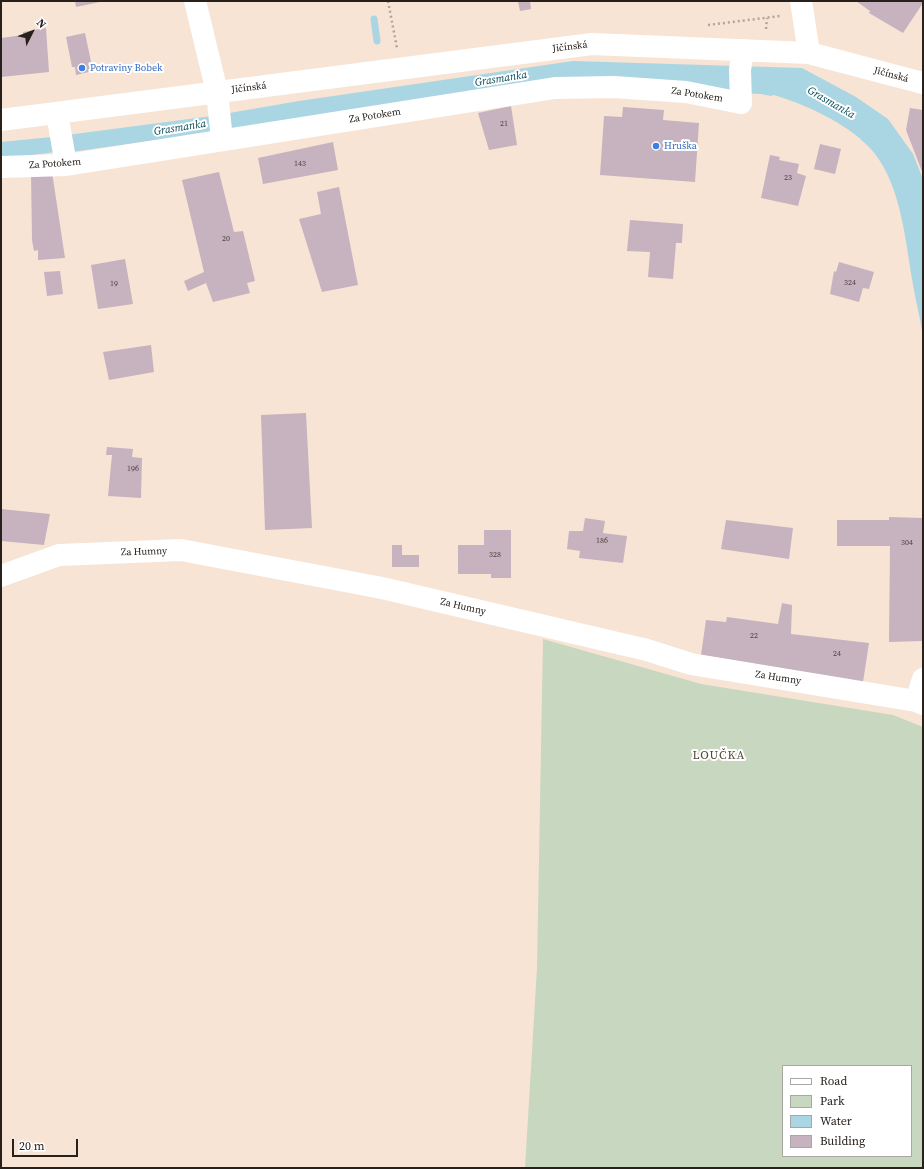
<!DOCTYPE html>
<html>
<head>
<meta charset="utf-8">
<style>
  body { margin:0 }
  #map { position:relative; width:924px; height:1169px; overflow:hidden; background:#f7e4d5; font-family:"Source Serif 4",serif }
  canvas { display:block }
  .frame { position:absolute; inset:0; border:2px solid #27201b; pointer-events:none }
  .legend { position:absolute; left:782px; top:1065px; width:130px; height:92px; box-sizing:border-box; background:#fff; border:1px solid #a9a6a4; margin:0; padding:5px 7px; list-style:none; font-size:12px; color:#27201b }
  .legend li { display:flex; align-items:center; gap:8px; height:20px }
  .legend b { width:20px; border:1px solid #a9a6a4 }
  .north { position:absolute; left:12px; top:12px; width:40px; height:40px; -webkit-text-stroke:3px #fff; paint-order:stroke; rotate:48deg; font-size:11px; font-weight:700; line-height:16px; text-align:center; color:#27201b }
  .north::after { content:''; display:block; margin:auto; width:14px; height:18px; background:#27201b; clip-path:polygon(50% 0,100% 100%,50% 72%,0 100%) }
  .scale { position:absolute; left:12px; top:1139px; width:66px; height:18px; box-sizing:border-box; border:2px solid #27201b; border-top:0; padding-left:5px; font-size:12px; line-height:14px; white-space:nowrap; color:#27201b; -webkit-text-stroke:3px #fff; paint-order:stroke }
</style>
</head>
<body>
<div id="map">
<canvas width="924" height="1169"></canvas>
<div class="frame"></div>
<ul class="legend">
<li><b style="height:5px;background:#fff"></b>Road</li>
<li><b style="height:11px;background:#c8d7c0"></b>Park</li>
<li><b style="height:11px;background:#aad5e2"></b>Water</li>
<li><b style="height:11px;background:#c7b2bf"></b>Building</li>
</ul>
<div class="north">N</div>
<div class="scale">20 m</div>
</div>
<script>
const c = document.querySelector('canvas').getContext('2d');
c.lineJoin = 'round';
function fill(path, color) { c.fillStyle = color; c.fill(path, 'evenodd'); }
function strokePath(path, color, width, dash) { c.strokeStyle = color; c.lineWidth = width; c.lineCap = dash ? 'butt' : 'round'; c.setLineDash(dash || []); c.stroke(path); }
function write(font, color, halo, rows, align = 'center') {
  c.font = font + ' "Source Serif 4",serif'; c.lineWidth = 4; c.setLineDash([]); c.textBaseline = 'middle'; c.strokeStyle = halo; c.fillStyle = color; for (const [text, x, y, turn = 0] of rows) {
    c.save(); c.translate(x, y); c.rotate((+turn || 0) * Math.PI / 180); c.textAlign = isNaN(turn) ? turn : align; if (halo) c.strokeText(text, 0, 0); c.fillText(text, 0, 0); c.restore();
  }
}
fill(new Path2D(`
  M543,639L701,684L893,715L923,727V1168H525L537,968ZM783,1066H911V1156H783Z`), '#c8d7c0');
fill(new Path2D(`
  M573,61L802,68L856,97L888,119L913,154L923,179V336C920,317 915,298 912,279C905,237 900,179 869,147C845,122 806,105 774,95L771,96L761,94L734,93L679,85L228,130L71,152V150L1,159V142L52,137L212,116L299,101Z`), '#aad5e2');
strokePath(new Path2D(`
  M374,19L377,41`), '#aad5e2', 7);
fill(new Path2D(`
  M75,1H100V2L76,7Z
  M518,1H530L531,9L520,11Z
  M856,1H923V3L903,33L869,13L870,11Z
  M46,28L49,72L1,77V38L23,35V32Z
  M85,33L93,71L76,75L75,67H72L66,37Z
  M511,106L517,145L489,150L478,113Z
  M623,107L664,110L663,120L699,123L695,182L600,175L604,116L622,117Z
  M910,108L923,110V174L906,130Z
  M333,142L338,170L263,184L258,158Z
  M820,144L841,149L835,174L814,169Z
  M770,155L780,157L779,160L799,164L797,173L806,176L798,206L761,198Z
  M52,172L65,258L38,260V250L34,251L32,240L31,173Z
  M219,172L234,232L243,231L255,281L247,283L250,293L213,302L206,283L188,291L184,281L204,272L182,180Z
  M339,187L358,285L322,292L299,219L321,214L317,192Z
  M630,220L683,224L682,243H676L673,279L648,277L650,252L627,251Z
  M125,259L133,304L98,309L91,265Z
  M839,262L874,272L869,289L863,288L859,302L830,294L834,271L836,272Z
  M60,271L63,294L47,296L44,272Z
  M151,345L154,372L109,380L103,352Z
  M306,413L312,528L265,530L261,415Z
  M107,447L133,449L132,457L142,458L141,498L108,496L112,455H106Z
  M1,509L50,514L44,545L1,541Z
  M889,517L923,518L922,641L889,642L890,546H837V520H889Z
  M585,518L605,521L603,533L627,536L623,563L579,558L580,551L567,549L569,531H583Z
  M726,520L793,528L789,559L721,549Z
  M484,530H511V578H491V574H458V545H484Z
  M392,545H402V555H419V567H392Z
  M782,603L792,605L791,634L869,643L863,682L701,655L706,620L726,622L727,617L778,624Z`), '#c7b2bf');
strokePath(new Path2D(`
  M388,1L397,48
  M708,25L780,16
  M766,29L767,18`), '#b3a499', 2.5, [2, 3]);
strokePath(new Path2D(`
  M195,1L217,92L222,140
  M801,1L809,53
  M57,113L66,165
  M1,120L592,44L809,53L923,83
  M1,167L66,165L555,88L614,87L686,92L741,103L740,70L743,50
  M1,576L59,555L181,550L382,588L647,650L691,664L916,701L923,704
  M916,701L923,679`), '#fff', 22);
for (const [x, y, r, color] of [
  [82,68,4,"#3f7fe0"],
  [656,146,4,"#3f7fe0"]
]) { const dot = new Path2D(); dot.arc(x, y, r, 0, 2 * Math.PI); c.fillStyle = color; c.fill(dot); strokePath(dot, '#fff', 1.5); }
write('8px', '#4f4444', null, [
  ["21",504,124],
  ["143",300,164],
  ["23",788,178],
  ["20",226,239],
  ["324",850,283],
  ["19",114,284],
  ["196",133,469],
  ["186",602,541],
  ["304",907,543],
  ["328",495,555],
  ["22",754,636],
  ["24",837,654]
]);
write('10px', '#27201b', '#fff', [
  ["Jičínská",570,47,-7],
  ["Jičínská",891,75,15],
  ["Jičínská",249,88,-7],
  ["Za Potokem",697,95,9],
  ["Za Potokem",375,116,-9],
  ["Za Potokem",55,164,-4],
  ["Za Humny",144,552,-2],
  ["Za Humny",463,607,13],
  ["Za Humny",778,678,9]
]);
write('10px', '#366cbe', '#fff', [
  ["Potraviny Bobek",90,68],
  ["Hruška",664,146]
], 'left');
write('italic 11px', '#014351', '#fff', [
  ["Grasmanka",501,79,-9],
  ["Grasmanka",831,103,30],
  ["Grasmanka",180,128,-9]
]);
c.letterSpacing = '1px';
write('12px', '#58483b', '#fff', [
  ["LOUČKA",719,756]
]);
c.letterSpacing = '0px';
</script>
</body>
</html>
